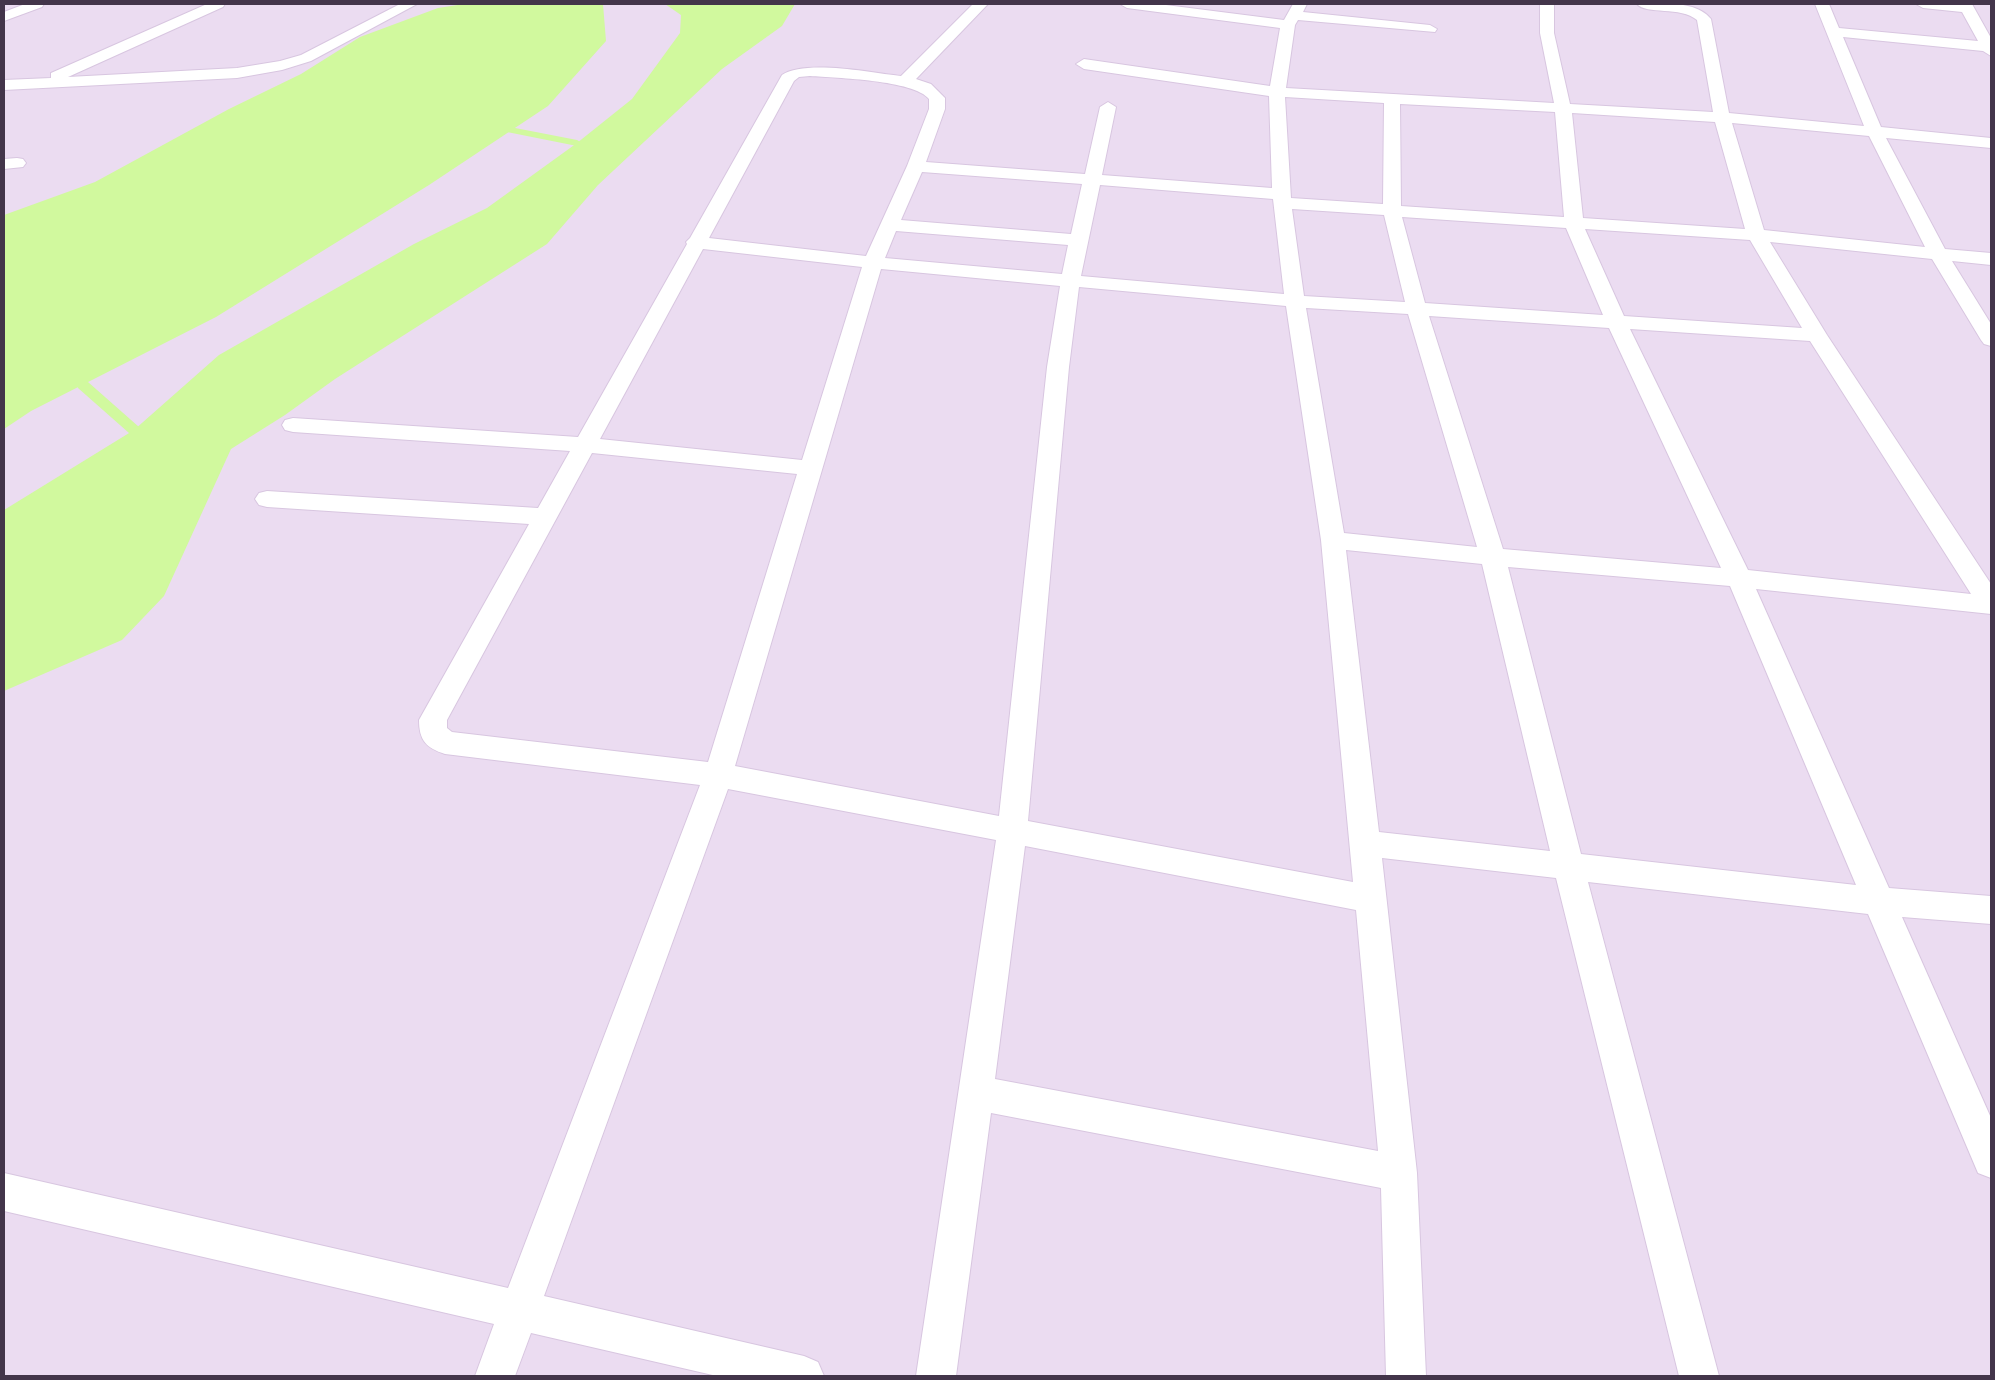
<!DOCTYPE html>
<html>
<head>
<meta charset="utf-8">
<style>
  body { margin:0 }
  #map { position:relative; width:1995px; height:1380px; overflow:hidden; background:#f2e8f6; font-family:"PT Sans",sans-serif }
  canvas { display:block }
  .frame { position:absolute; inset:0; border:5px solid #43354a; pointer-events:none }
</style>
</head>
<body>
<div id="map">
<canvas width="1995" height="1380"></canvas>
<div class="frame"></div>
</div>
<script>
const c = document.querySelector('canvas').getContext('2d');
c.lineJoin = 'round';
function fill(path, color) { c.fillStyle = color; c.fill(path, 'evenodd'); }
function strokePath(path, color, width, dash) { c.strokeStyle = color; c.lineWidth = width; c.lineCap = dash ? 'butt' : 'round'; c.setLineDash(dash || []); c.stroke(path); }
fill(new Path2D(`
  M4,4H1991V1376H4Z`), '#ebdcf1');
fill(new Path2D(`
  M464,4H603L606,41L548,106L429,185L216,317L31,411L4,429V215L95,182L229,109L301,74L360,37L438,8Z
  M665,4H795L782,26L722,69L598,185L547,244L335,379L285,415L231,449L164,596L122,640L4,691V510L134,430L219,355L414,244L487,208L577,143L632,99L680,33L681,15Z`), '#d1f99e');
fill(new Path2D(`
  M510,127L577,140L582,143L577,146L507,132V128Z
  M83,381L88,382L139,427L141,430L139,433H129L78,388L77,385Z`), '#d1f99e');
const minor = new Path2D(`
  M25,4H44L42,7L4,21V12Z
  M207,4H225L223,7L68,77L237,68L280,61L301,55L400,4H417L311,61L282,70L237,78L4,90V80L51,78V73Z
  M973,4H988L916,79L931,84L945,98V109L926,162L1085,174L1100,107L1108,102L1116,107L1102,175L1272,188L1269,96L1084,69L1076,64L1084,59L1270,86L1280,28L1127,8L1120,4H1158L1284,20L1293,4H1307L1303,12L1430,25L1437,29L1435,32L1298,20L1295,25L1286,88L1554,103L1540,33V4H1554V33L1570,104L1713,112L1697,20C1681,6 1646,15 1637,4C1659,3 1696,0 1711,19L1729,113L1864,126L1815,4H1829L1839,28L1978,41L1962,12L1923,8L1916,4H1972L1991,38V56L1983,51L1843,37L1881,127L1991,138V148L1886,138L1945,249L1991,253V265L1952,261L1991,324V346L1984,344L1981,340L1932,259L1770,242L1827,335L1991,584V614L1756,589L1889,888L1991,896V924L1902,917L1991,1118V1178L1978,1173L1868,914L1588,882L1719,1376H1679L1556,878L1382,858L1417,1173L1426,1376H1386L1381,1188L991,1113L956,1376H916L996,840L728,789L544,1296L804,1356L818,1362L824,1376H717L531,1333L515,1376H475L494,1324L4,1211V1173L508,1288L700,785L445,754C426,748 419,740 419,720L529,524L267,507L259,505L255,499L259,493L267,491L538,508L570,451L293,432L285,430L282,425L285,420L293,418L578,437L687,244L686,242L690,238L782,75C805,59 873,73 901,76ZM810,76C836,78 914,80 929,99V109L907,166L866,256L709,238L794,81L799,77ZM1285,97L1384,103L1383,204L1291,198ZM1400,104L1555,112L1564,217L1401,206ZM1572,113L1715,122L1745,229L1583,218ZM1732,123L1869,136L1925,247L1764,230ZM922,172L1082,184L1071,234L901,220ZM1100,185L1273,199L1284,294L1081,276ZM1292,209L1384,215L1405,302L1304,296ZM1402,217L1566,228L1603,315L1425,303ZM1585,229L1750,240L1802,328L1624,316ZM896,231L1068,245L1062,274L885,258ZM703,249L862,267L802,460L600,439ZM881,269L1060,286L1047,367L999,816L735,766ZM1079,287L1286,306L1321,540L1353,882L1028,821L1069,367ZM1306,308L1408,314L1477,547L1344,533ZM1429,316L1609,328L1721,568L1503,549ZM1630,329L1810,341L1971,594L1748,570ZM592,453L797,474L708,762L452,732L447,728V720ZM1346,550L1482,564L1550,851L1379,832ZM1508,567L1730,586L1856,885L1581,854ZM1025,846L1356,910L1378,1151L995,1079Z
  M17,158L23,159L26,163L23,167L4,169V159Z`);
strokePath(minor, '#d8c6e0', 2);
fill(minor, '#fff');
</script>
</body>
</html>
